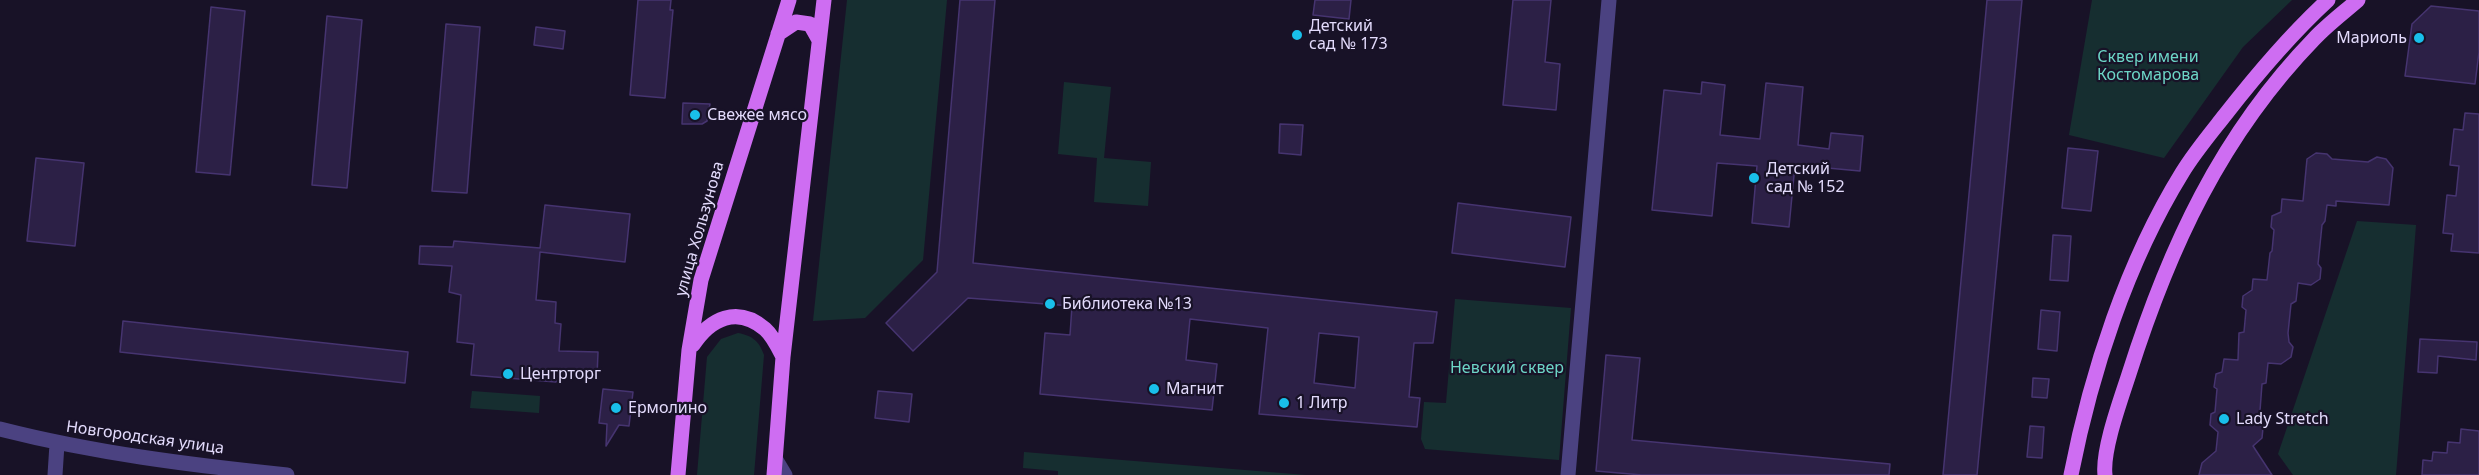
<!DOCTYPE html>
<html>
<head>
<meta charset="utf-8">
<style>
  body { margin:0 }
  canvas { display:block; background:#181227 }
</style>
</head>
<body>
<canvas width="2479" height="475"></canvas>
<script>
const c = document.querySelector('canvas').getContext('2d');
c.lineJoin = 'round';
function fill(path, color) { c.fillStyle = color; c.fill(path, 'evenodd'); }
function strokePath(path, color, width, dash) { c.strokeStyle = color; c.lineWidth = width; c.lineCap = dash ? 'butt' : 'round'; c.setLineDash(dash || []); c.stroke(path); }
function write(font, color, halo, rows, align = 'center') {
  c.font = font + ' "Noto Sans",sans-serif'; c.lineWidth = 4.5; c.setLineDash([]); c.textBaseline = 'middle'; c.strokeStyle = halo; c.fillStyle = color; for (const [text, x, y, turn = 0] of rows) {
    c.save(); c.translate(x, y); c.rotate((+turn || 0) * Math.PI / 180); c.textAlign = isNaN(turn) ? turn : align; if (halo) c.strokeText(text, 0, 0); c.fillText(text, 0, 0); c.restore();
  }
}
fill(new Path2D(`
  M847,0H947L923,260L865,318L813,321Z
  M2092,0H2292L2243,47L2164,158L2069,135Z
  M1064,82L1111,87L1104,158L1151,162L1148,206L1094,202L1097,158L1058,154Z
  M2357,221L2416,225L2396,475H2293L2278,454Z
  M1455,299L1571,308L1559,460L1425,449L1421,439L1424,402L1446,403Z
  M738,333C753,336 759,341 764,355L754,475H697L707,357L721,339Z
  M472,391L540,396L539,413L470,408Z
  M1024,452L1306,475H1058V471L1023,468Z`), '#162e30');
const building = new Path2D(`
  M638,0H671L670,10H673L665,98L630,95Z
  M960,0H995L973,263L1437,312L1433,343H1414L1409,397L1420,398L1417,427L1259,414L1268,328L1190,319L1186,360L1217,364L1212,410L1040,394L1045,333L1070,335L1072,306L968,298L913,351L886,323L937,272ZM1319,333L1359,337L1355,388L1314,383Z
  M1315,0H1351L1349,19L1313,15Z
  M1513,0H1551L1545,62L1560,64L1556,110L1503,105Z
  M1987,0H2022L1977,475H1943Z
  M2431,6L2479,11V52L2475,84L2405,76L2412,24Z
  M211,7L245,11L230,175L196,172Z
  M327,16L362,20L347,188L312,185Z
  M446,24L480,27L467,193L432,191Z
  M536,27L565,31L563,49L534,45Z
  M1702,82L1725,85L1720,135L1760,139L1766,83L1803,87L1798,145L1829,149L1831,133L1863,136L1860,171L1795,165L1789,227L1752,223L1757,166L1717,163L1712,216L1652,210L1664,90L1701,94Z
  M683,103L710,104L707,121L702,124H682Z
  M2465,113L2479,114V253L2451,251L2453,234L2443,233L2447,195L2456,196L2459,166L2450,165L2454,129L2463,130Z
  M1280,124L1303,125L1301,155L1279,153Z
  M2068,148L2098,151L2091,211L2062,208Z
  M2316,153L2327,154L2332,159L2368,162L2377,157L2386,159L2393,168L2389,205L2336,201V206L2327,205L2325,221L2322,225L2318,264L2321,268L2320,279L2311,285L2298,283L2296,301L2291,304L2288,333L2289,342L2293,347L2291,357L2281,364L2268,363L2266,383L2262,384L2259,424L2263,428L2262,438L2253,446L2272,475H2199L2202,463L2216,451L2218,432L2210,425L2211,414L2215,412L2217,389L2214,387L2216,374L2222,372L2224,359L2238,360L2239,333L2244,332L2246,310L2242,307L2243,296L2252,290L2253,279L2267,280L2270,253L2272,251L2274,230L2271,227L2272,216L2281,212L2282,199L2303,201L2307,159Z
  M36,158L84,163L75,246L27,241Z
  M1458,203L1571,217L1565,267L1452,253Z
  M545,205L630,214L625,262L540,252L536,300L556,302L555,323L561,324L559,351L598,352L597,377L557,376L556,382L471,375L474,344L457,342L461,295L449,292L452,266L419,264L420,246L453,247L454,241L540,248Z
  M2053,235L2071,236L2068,281L2050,280Z
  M2041,310L2060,312L2057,351L2038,349Z
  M123,321L408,352L405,383L120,352Z
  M2420,339L2477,342L2476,360L2438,356L2437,373L2418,372Z
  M1606,355L1640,358L1632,440L1890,464L1889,475H1642L1596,471Z
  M2033,378L2049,379L2047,398L2032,397Z
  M603,389L633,392L629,426L619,425L606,446L607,424L599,423Z
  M878,391L912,394L909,422L875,418Z
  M2030,426L2044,427L2042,458L2027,457Z
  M2461,429L2479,431V475H2422L2423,460L2432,461L2433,452L2447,453L2448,442L2460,443Z`);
fill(building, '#2c2046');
strokePath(building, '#463470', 1.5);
strokePath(new Path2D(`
  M0,429C94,453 190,465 287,475
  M776,460L785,475
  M55,475L57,444
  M1568,475L1609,0`), '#4b4281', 15);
strokePath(new Path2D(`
  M778,34L796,22L810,24L819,40
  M693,345C710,319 737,305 765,329C773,336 778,347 783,357
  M678,475L689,350L701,280L789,0
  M774,475L783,357L824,0
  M2071,475C2091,373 2127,262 2182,173C2194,153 2210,134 2225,115C2257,74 2290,35 2328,0
  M2105,475C2102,450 2121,399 2129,374C2169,248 2221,135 2314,39C2327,25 2343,13 2358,0`), '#ce6df2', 15);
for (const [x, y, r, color] of [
  [1297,35,6,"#19bfea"],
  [2419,38,6,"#19bfea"],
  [695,115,6,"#19bfea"],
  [1754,178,6,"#19bfea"],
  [1050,304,6,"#19bfea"],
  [508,374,6,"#19bfea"],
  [1154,389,6,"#19bfea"],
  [1284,403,6,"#19bfea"],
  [616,408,6,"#19bfea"],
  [2224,419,6,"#19bfea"]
]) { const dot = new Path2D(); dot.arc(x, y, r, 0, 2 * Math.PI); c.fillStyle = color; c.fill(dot); strokePath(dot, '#181227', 2); }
write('16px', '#e3dbfc', '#181227', [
  ["Детский",1309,26],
  ["сад № 173",1309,44],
  ["Мариоль",2407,38,"right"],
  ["Свежее мясо",707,115],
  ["Детский",1766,169],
  ["сад № 152",1766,187],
  ["Библиотека №13",1062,304],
  ["Центрторг",520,374],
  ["Магнит",1166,389],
  ["1 Литр",1296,403],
  ["Ермолино",628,408],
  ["Lady Stretch",2236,419]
], 'left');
write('16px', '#6dd6c7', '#181227', [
  ["Сквер имени",2148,57],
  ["Костомарова",2148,75],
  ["Невский сквер",1507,368]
]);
write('16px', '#e3dbfc', '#181227', [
  ["улица Хользунова",700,229,-74],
  ["Новгородская улица",145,438,8]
]);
</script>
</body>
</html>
